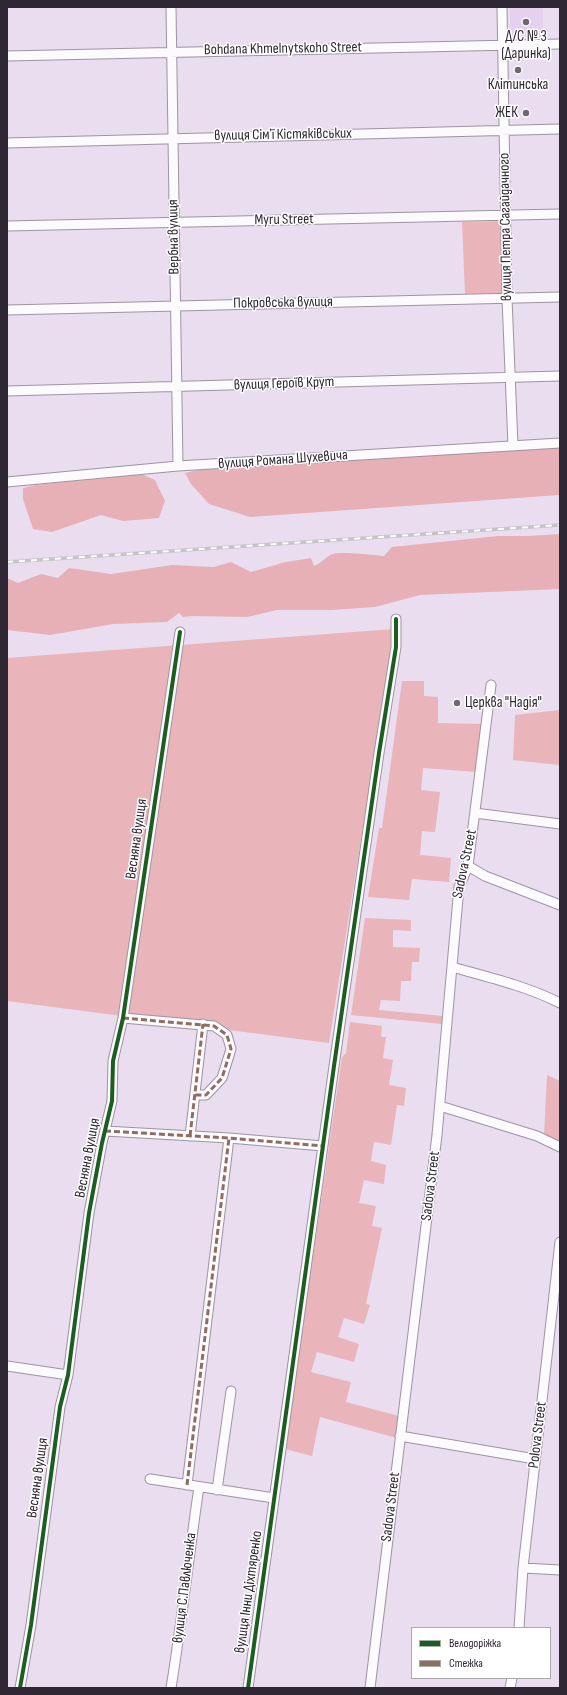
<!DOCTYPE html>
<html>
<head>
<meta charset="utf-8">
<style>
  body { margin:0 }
  #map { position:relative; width:567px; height:1695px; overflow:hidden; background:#e9ddef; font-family:"Sofia Sans Condensed",sans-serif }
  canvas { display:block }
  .frame { position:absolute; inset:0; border:8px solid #2f2733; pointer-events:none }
  .legend { position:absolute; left:411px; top:1627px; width:140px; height:52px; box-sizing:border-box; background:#fff; border:1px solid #aca9ad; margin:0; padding:5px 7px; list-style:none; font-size:12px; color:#2f2733 }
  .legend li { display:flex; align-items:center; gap:8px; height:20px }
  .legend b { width:20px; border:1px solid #aca9ad }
</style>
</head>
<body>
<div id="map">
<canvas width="567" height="1695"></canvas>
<div class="frame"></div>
<ul class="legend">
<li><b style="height:5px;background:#1b5e20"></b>Велодоріжка</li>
<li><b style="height:5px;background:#8d6e63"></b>Стежка</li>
</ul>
</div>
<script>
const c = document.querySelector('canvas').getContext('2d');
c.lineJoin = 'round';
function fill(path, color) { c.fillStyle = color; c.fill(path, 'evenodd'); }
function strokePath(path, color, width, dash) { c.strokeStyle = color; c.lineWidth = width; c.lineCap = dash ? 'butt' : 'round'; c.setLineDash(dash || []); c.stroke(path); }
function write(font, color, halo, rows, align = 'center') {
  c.font = font + ' "Sofia Sans Condensed",sans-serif'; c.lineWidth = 3; c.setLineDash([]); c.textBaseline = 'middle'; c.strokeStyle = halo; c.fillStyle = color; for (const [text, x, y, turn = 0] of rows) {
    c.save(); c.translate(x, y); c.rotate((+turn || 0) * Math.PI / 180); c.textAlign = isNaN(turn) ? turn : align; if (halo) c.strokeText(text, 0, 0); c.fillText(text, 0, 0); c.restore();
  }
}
fill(new Path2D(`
  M510,7H543V38H510Z`), '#e5d1ee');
fill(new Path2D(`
  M502,221L503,293L465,294L462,222Z
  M394,629L329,1043L7,1001V658Z
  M402,681H424V696L438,697V723L482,724L477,772L423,768L421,790L440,792L435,832L422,831L420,855L451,858L449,882L412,879L409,900L368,897L379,828H382Z
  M560,710L559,765L513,760L515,715Z
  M365,918L411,920V931L393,930V947L420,948L419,962H412L411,981H401L400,1001L381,1000L379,1010L443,1016L442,1024L351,1015Z
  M350,1022L382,1026L381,1037H386L383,1058L393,1060L389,1085L406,1088L404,1106L397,1105L391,1145L374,1142L371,1161L386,1165L384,1184L364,1180L359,1203L376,1206L372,1226L382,1228L366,1304L370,1305L364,1324L344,1318L338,1337L359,1344L354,1362L317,1352L311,1372L351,1382L346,1402L399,1416L397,1438L320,1417L312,1456L285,1449L342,1057L346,1053Z
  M547,1075L560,1081V1141L544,1136Z`), '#eab4bb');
fill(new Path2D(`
  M560,447V495L250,517L209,504L191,484L185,473L198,470Z
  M141,474L155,480L165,501L159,518L123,521L101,515L52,532L33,529L23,499V488L36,485Z
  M560,534V589L420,595L375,607L332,610H277L247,617L193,616L183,617L179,613L167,622L113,624L50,635L7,630V578L18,583L41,574L58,578L69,568L111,574L172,565L214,567L231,562L251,572L286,562L311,558L314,566C322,563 326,556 333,554C340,551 375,555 384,556L392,547L498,536H529Z`), '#e7b0b7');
const minor = new Path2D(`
  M171,7L178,466
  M502,7L507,298L513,446
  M7,56L560,44
  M7,143L560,129
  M7,226L560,214
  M7,310L560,297
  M7,391L560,376
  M7,482L178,466L560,443
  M475,813L560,824
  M468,866L485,876L560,905
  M452,967C488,977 526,986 560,1003
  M123,1018L214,1026L227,1035L231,1049L222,1078L206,1095H195
  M440,1106L537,1136L560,1147
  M105,1131L229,1138L323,1146
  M190,1136L203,1024
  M7,1366L68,1375
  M400,1436L535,1459
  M150,1479L274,1498
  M187,1485L229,1138
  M217,1490L231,1391
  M523,1568L560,1570
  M519,1628L523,1568L560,1242
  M20,1688L31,1625L60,1407L68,1375L89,1213L102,1143L112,1101L113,1061L123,1018L180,632
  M171,1688C182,1621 189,1554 199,1487
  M248,1688L334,1066L379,753L396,647V619
  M370,1688L437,1135L459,887L468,866L491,685
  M510,1688L512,1678`);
strokePath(minor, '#9d94a1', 11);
strokePath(minor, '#fcfafd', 9);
const rail = new Path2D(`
  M7,562L560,525`);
strokePath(rail, '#c7c4c9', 3.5);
strokePath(rail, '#fff', 2, [6]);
strokePath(new Path2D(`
  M123,1018L214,1026L227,1035L231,1049L222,1078L206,1095H195
  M105,1131L229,1138L323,1146
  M190,1136L203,1024
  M187,1485L229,1138`), '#8d6e63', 3, [6, 3]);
strokePath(new Path2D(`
  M20,1688L31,1625L60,1407L68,1375L89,1213L102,1143L112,1101L113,1061L123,1018L180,632
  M248,1688L334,1066L379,753L396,647V619`), '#1b5e20', 4);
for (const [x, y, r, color] of [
  [526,22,4,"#706775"],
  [518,70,4,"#706775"],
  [526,113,4,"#706775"],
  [457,703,4,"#706775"]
]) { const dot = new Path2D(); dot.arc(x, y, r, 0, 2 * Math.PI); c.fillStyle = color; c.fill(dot); strokePath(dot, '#fff', 1.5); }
write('15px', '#2f2733', '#fff', [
  ["Д/С № 3",526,37],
  ["(Даринка)",526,54],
  ["Клітинська",518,85],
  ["ЖЕК",518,113,"right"],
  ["Церква \"Надія\"",465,703,"left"]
]);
write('15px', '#2f2733', '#fff', [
  ["Bohdana Khmelnytskoho Street",283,49,-1],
  ["вулиця Сімʼї Кістяківських",283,135,-1],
  ["Myru Street",284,220,-1],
  ["вулиця Петра Сагайдачного",506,227,-91],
  ["Вербна вулиця",174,237,-91],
  ["Покровська вулиця",283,303,-1],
  ["вулиця Героїв Крут",284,384,-2],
  ["вулиця Романа Шухевича",283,460,-4],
  ["Весняна вулиця",137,839,-82],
  ["Sadova Street",465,864,-78],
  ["Весняна вулиця",88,1158,-79],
  ["Sadova Street",431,1186,-83],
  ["Polova Street",538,1435,-83],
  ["Весняна вулиця",38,1478,-82],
  ["Sadova Street",391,1507,-83],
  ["вулиця С.Павлюченка",185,1588,-83],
  ["вулиця Інни Діхтяренко",249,1592,-82]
]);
</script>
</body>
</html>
